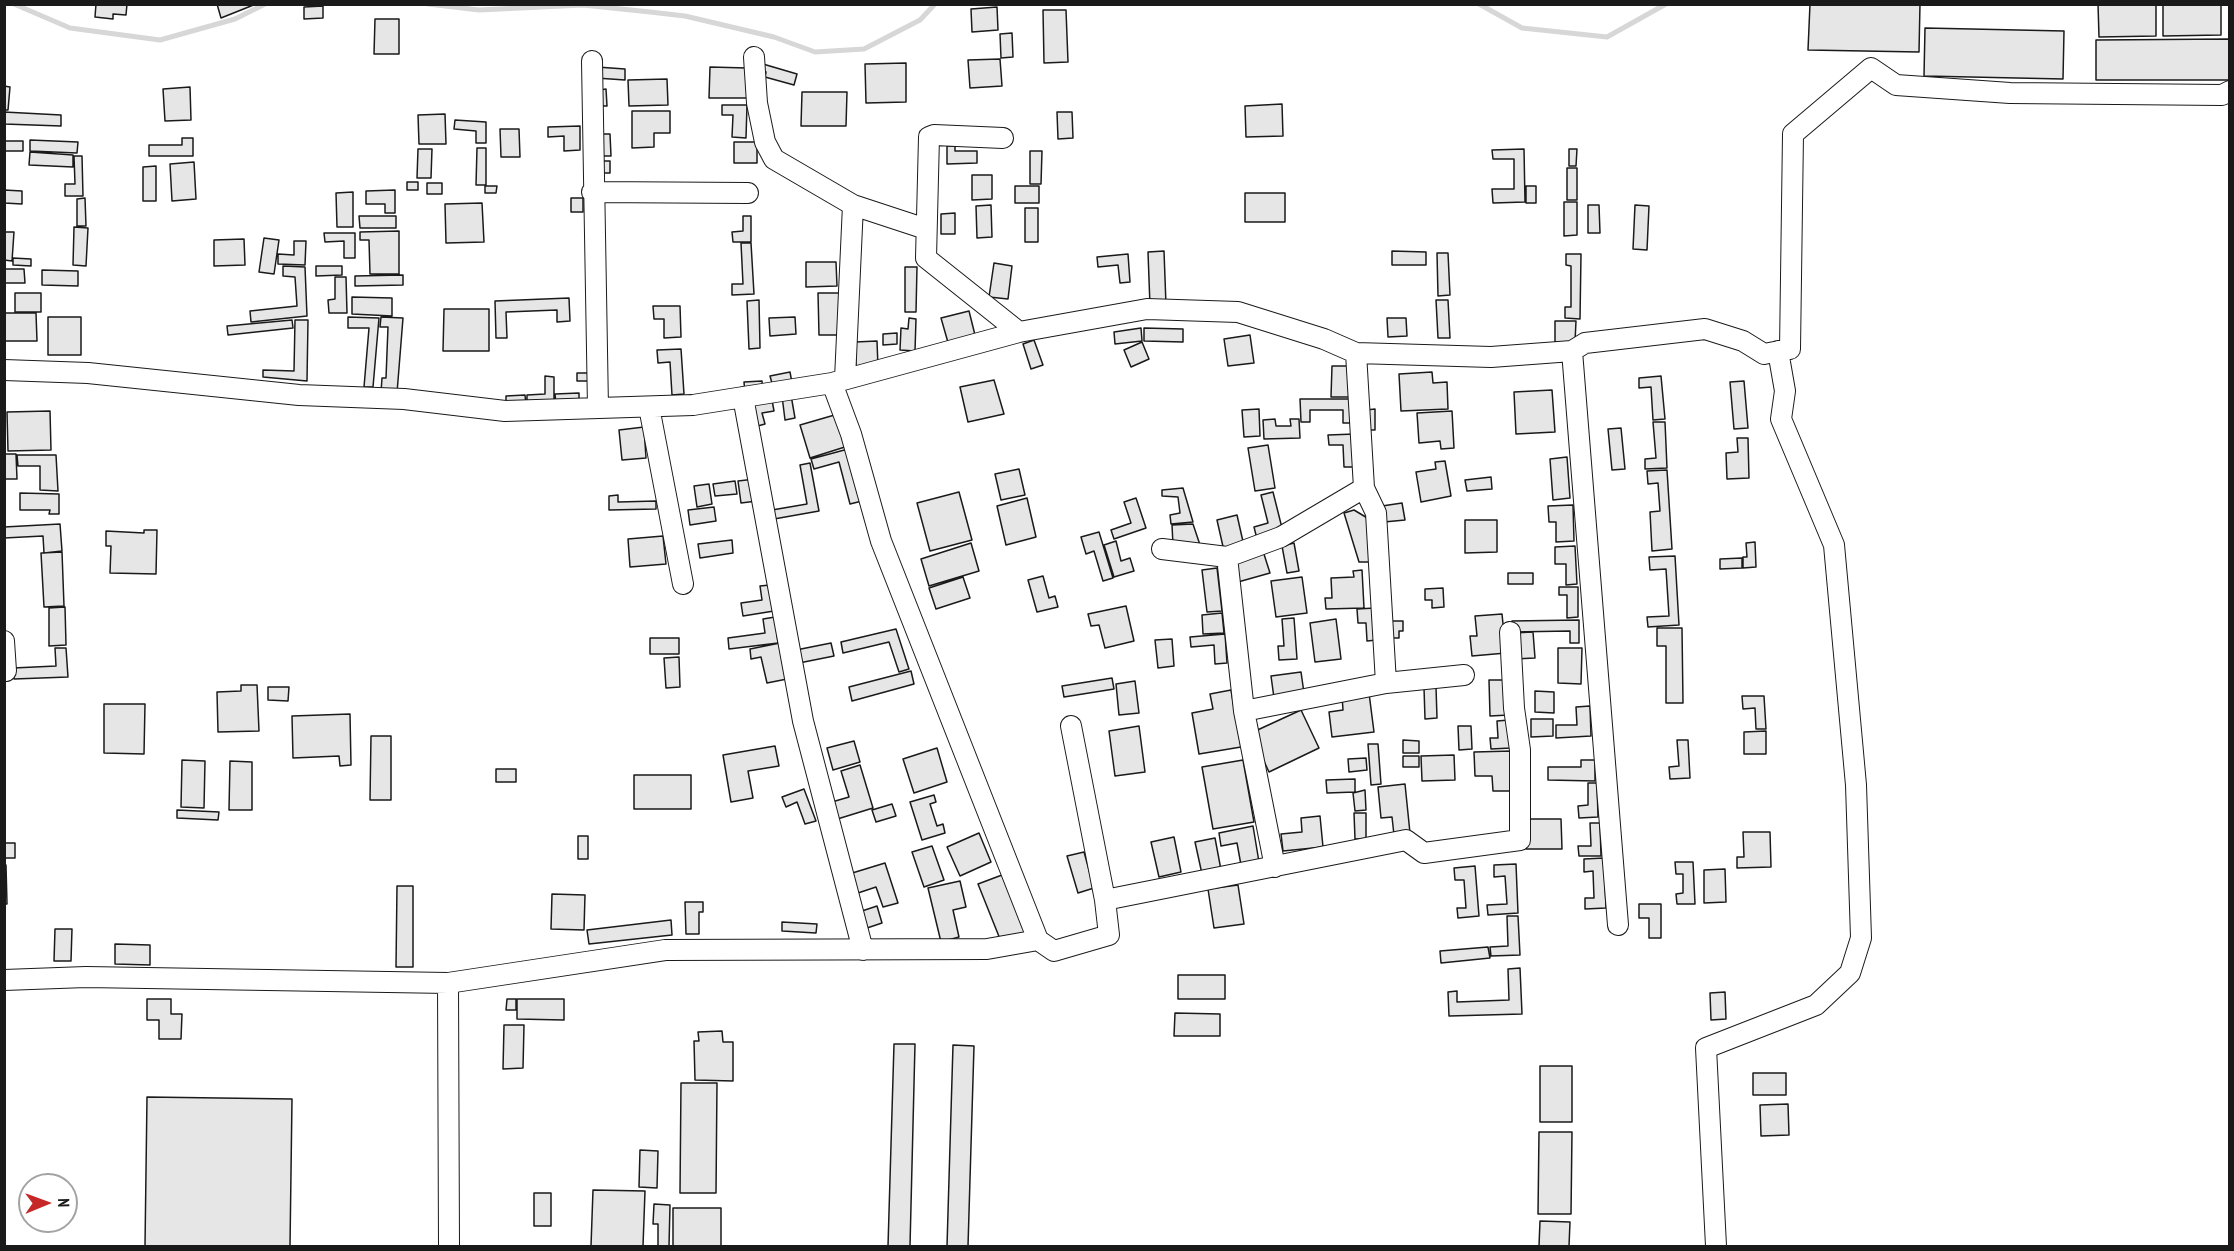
<!DOCTYPE html>
<html>
<head>
<meta charset="utf-8">
<style>
  body { margin:0 }
  #map { position:relative; width:2234px; height:1251px; overflow:hidden; background:#fff; font-family:"PT Sans Narrow",sans-serif }
  canvas { display:block }
  .frame { position:absolute; inset:0; border:6px solid #1a1a1a; pointer-events:none }
  .north { position:absolute; left:18px; top:1173px; width:60px; height:60px; box-sizing:border-box; background:#fff; border:2px solid #a3a3a3; border-radius:50%; rotate:89deg; font-size:16px; font-weight:700; line-height:24px; text-align:center; color:#1a1a1a }
  .north::after { content:''; display:block; margin:auto; width:21px; height:27px; background:#c62828; clip-path:polygon(50% 0,100% 100%,50% 72%,0 100%) }
</style>
</head>
<body>
<div id="map">
<canvas width="2234" height="1251"></canvas>
<div class="frame"></div>
<div class="north">N</div>
</div>
<script>
const c = document.querySelector('canvas').getContext('2d');
c.lineJoin = 'round';
function strokePath(path, color, width, dash) { c.strokeStyle = color; c.lineWidth = width; c.lineCap = dash ? 'butt' : 'round'; c.setLineDash(dash || []); c.stroke(path); }
function fill(path, color) { c.fillStyle = color; c.fill(path, 'evenodd'); }
strokePath(new Path2D(`
  M14,4L70,28L160,40L235,19L265,4
  M428,4L479,10L583,5L650,12L685,16L774,37L815,52L864,49L920,20L935,4
  M1479,4L1522,28L1607,37L1666,4`), '#d7d7d7', 5);
const building = new Path2D(`
  M96,4H127L126,15L113,14V19L95,17Z
  M217,4H256L221,18Z
  M1810,4H1920L1919,52L1808,50Z
  M2098,4H2156V36L2099,37Z
  M2163,4H2221V35L2163,36Z
  M323,6V18L304,19V7Z
  M997,7L998,30L972,32L971,9Z
  M1043,10H1066L1068,62L1044,63Z
  M375,19H399V54H374Z
  M1925,28L2064,31L2063,79L1924,76Z
  M1012,33L1013,57L1001,58L1000,34Z
  M2230,39V80H2096V40Z
  M1000,59L1002,86L970,88L968,60Z
  M906,63V102L866,103L865,64Z
  M763,64L797,74L794,85L765,77L766,72L761,70Z
  M597,67L625,69V80L596,78Z
  M710,67L747,68V98H709Z
  M667,79L668,105L629,106L628,80Z
  M4,86L10,87L8,110H4Z
  M190,87L191,120L165,121L163,89Z
  M606,89L607,106H601L600,90Z
  M802,92H847L846,126H801Z
  M1282,104L1283,136L1246,137L1245,106Z
  M722,105H747L746,138L732,137L733,115H722Z
  M632,111H670V133H654V147L632,148Z
  M4,112L61,115V126L4,124Z
  M1057,112H1072L1073,138L1058,139Z
  M445,114L446,144H419L418,115Z
  M455,120L486,122V143H476V131L454,129Z
  M580,126V150L564,151V136L548,137V127Z
  M500,129H519L520,157H501Z
  M599,134H610L611,156H600Z
  M182,138H193V156H149V145H182Z
  M30,140L78,142L77,153L30,151Z
  M4,141H23V151H4Z
  M734,142H757V163H734Z
  M947,146H955V151H977V163L947,164Z
  M477,148H486V185H476Z
  M418,149H432L431,178H417Z
  M1524,149L1525,202L1493,203L1492,189H1514V159H1493L1492,150Z
  M1569,149H1577L1576,166H1569Z
  M1030,151H1042L1041,184H1030Z
  M30,152L73,155V167L29,165Z
  M74,156H82L83,196H65V184H75Z
  M600,161H610V173H600Z
  M194,162L196,199L172,201L170,164Z
  M156,166V201H143V167Z
  M1567,168H1577V200H1567Z
  M972,175H992V199L972,200Z
  M407,182H418V190H407Z
  M427,183H442V194H427Z
  M485,186H497L496,193H485Z
  M1015,186H1039V203H1015Z
  M1526,186H1536V203H1526Z
  M4,190L22,191V204L4,203Z
  M395,190V213H385V204H366V191Z
  M353,192V227H337L336,193Z
  M1245,193H1285V222H1245Z
  M85,198L86,226H77V199Z
  M571,198H583V212H571Z
  M1564,202H1577V235L1564,236Z
  M482,203L484,242L446,243L445,204Z
  M991,205L992,237L977,238L976,206Z
  M1588,205H1599L1600,233H1588Z
  M1635,205L1649,206L1647,250L1633,249Z
  M1025,208H1038V242H1025Z
  M955,213V234H941V214Z
  M359,216H396V228H360Z
  M743,216H751V242H733L732,232L743,231Z
  M74,227L88,228L86,266L73,265Z
  M399,231V274H370L369,240H360V232Z
  M4,232H14L12,261L4,260Z
  M324,233H355V258H344V241L325,242Z
  M264,238L279,240L274,274L259,272Z
  M244,239L245,265L214,266V240Z
  M294,241H306L305,265L278,264V254L294,255Z
  M741,243H751L754,294L732,295V284H743Z
  M1164,251L1166,305L1150,306L1148,252Z
  M1392,251L1426,252V265H1392Z
  M1437,253H1448L1450,295L1438,296Z
  M1128,254L1130,282L1120,283L1118,265L1098,267L1097,257Z
  M1566,254H1581L1580,319L1565,318V307H1571V266L1566,265Z
  M13,258L31,259V266L13,265Z
  M806,262H836L837,286L806,287Z
  M994,263L1012,266L1008,299L989,297Z
  M283,266L305,267L307,316L251,322L250,311L297,306L295,277L283,276Z
  M316,266H342V275L316,276Z
  M905,267H917L916,312H905Z
  M4,269H24L25,283H4Z
  M42,270L78,271V286L42,285Z
  M403,275V285L355,286V276Z
  M335,277H346L347,313H329L328,300L335,299Z
  M15,293H41V312H15Z
  M818,293H842V335H819Z
  M352,297L392,298V316L352,314Z
  M569,298L570,321L557,322V310L506,312L507,338H496L495,301Z
  M759,300L760,348L749,349L747,301Z
  M1436,300H1448L1450,338H1438Z
  M653,306H680L681,337L664,338V319H654Z
  M444,309H489V351H443Z
  M969,311L976,339L949,346L941,318Z
  M4,313H36L37,341H4Z
  M48,317H81V355H48Z
  M348,317L379,318L373,387H364L369,328H348Z
  M381,317L403,318L397,393L381,392L382,378H386L388,327H380Z
  M795,317L796,334L770,336L769,318Z
  M909,318L916,319L915,351L900,350L901,328L908,329Z
  M1387,318H1406L1407,336L1388,337Z
  M292,320L293,328L228,335L227,326Z
  M295,320H308L307,381L263,377V370L294,371Z
  M1555,321H1576L1575,342H1555Z
  M1141,328L1142,341L1115,344L1114,332Z
  M1144,328L1183,329V342L1144,341Z
  M897,333V344L883,345V334Z
  M1250,335L1254,363L1228,366L1224,339Z
  M1034,340L1043,365L1031,369L1023,344Z
  M877,341L878,367H856L855,342Z
  M1142,342L1149,359L1131,367L1124,350Z
  M681,349L684,394L672,395L670,362L658,363L657,350Z
  M1332,366H1354V397H1331Z
  M790,372L792,383L773,387L770,376Z
  M1432,372L1433,383L1447,382L1448,409L1401,411L1399,374Z
  M577,373H591L590,381H577Z
  M545,376L554,377V403L527,404V395L545,394Z
  M1661,376L1665,419L1653,420L1651,387L1639,388V378Z
  M994,380L1004,414L968,422L960,387Z
  M762,381L763,393L745,394L744,382Z
  M1744,381L1748,428L1734,429L1730,382Z
  M1552,390L1555,432L1516,434L1514,392Z
  M579,393V403L556,404L555,394Z
  M525,395L526,405H506V396Z
  M791,395L795,418L785,420L782,396Z
  M1300,399H1355V423H1343V410H1310V422H1301Z
  M772,400L774,411L762,413L765,424L754,427L749,405Z
  M1259,409L1260,436L1244,437L1242,410Z
  M1375,409V430H1366V410Z
  M50,411L51,450L8,451L7,412Z
  M1452,411L1454,448L1441,449L1440,441L1419,443L1417,413Z
  M838,414L848,446L810,458L800,425Z
  M1275,419L1276,426H1291L1290,419H1299L1300,438L1264,439L1263,420Z
  M1653,422H1665L1667,468L1645,469V459L1656,458Z
  M644,427L646,458L622,460L619,430Z
  M1621,428L1625,469L1612,470L1608,429Z
  M1355,434L1356,467H1344L1343,445H1329L1328,435Z
  M1737,438H1748L1749,478L1727,479L1726,453L1738,452Z
  M1268,445L1275,488L1255,491L1248,448Z
  M848,449L862,501L850,504L839,462L814,469L811,459Z
  M4,454H16L17,479H4Z
  M17,455H56L58,491L40,490V466H18Z
  M1567,457L1570,498L1553,500L1550,459Z
  M1445,461L1451,496L1421,502L1416,472L1436,469L1435,462Z
  M810,463L819,511L774,519L772,510L807,504L800,465Z
  M1019,469L1025,495L1001,500L995,474Z
  M1667,470L1672,549L1652,551L1650,512L1660,511L1658,483L1648,484L1647,471Z
  M1491,477L1492,489L1467,491L1465,480Z
  M755,479L757,501L741,503L738,481Z
  M735,481L737,494L715,496L713,484Z
  M709,484L712,504L697,507L694,486Z
  M1183,488L1193,522L1171,524L1170,515L1180,513L1178,497L1162,496V490Z
  M959,492L972,540L930,551L917,503Z
  M1273,492L1283,532L1257,539L1254,527L1268,523L1261,495Z
  M20,493L59,494V514H49L50,510H20Z
  M618,495V502L656,501V509L609,510V496Z
  M1027,498L1036,537L1006,545L997,506Z
  M1136,498L1146,528L1114,539L1111,530L1131,523L1124,502Z
  M1402,503L1405,520L1384,522L1382,506Z
  M1573,505L1574,541L1556,542V522H1549L1548,506Z
  M714,507L716,521L690,525L688,510Z
  M1354,510L1369,519L1371,562H1359L1344,513Z
  M1237,515L1244,546L1224,551L1217,520Z
  M1465,520H1497V552L1465,553Z
  M60,524L62,551L44,553L43,536L4,538V527Z
  M1193,524L1200,545H1173L1172,525Z
  M144,530H157L156,574L110,573L111,546H106V531L144,533Z
  M1099,532L1113,578L1103,581L1094,551L1086,554L1081,537Z
  M663,536L666,564L630,567L628,539Z
  M732,540L733,553L700,558L698,544Z
  M1116,541L1121,561L1130,558L1134,571L1114,577L1104,545Z
  M1755,542L1756,567L1743,568V557H1747L1746,543Z
  M971,543L979,571L929,586L921,559Z
  M1294,543L1299,571L1287,573L1282,546Z
  M1575,546L1577,584L1566,585V564H1555V547Z
  M1263,551L1270,573L1238,582L1232,560Z
  M62,552L64,606L44,607L41,553Z
  M1675,556L1679,625L1648,627L1647,617L1669,616L1666,569L1650,570L1649,557Z
  M1742,558V568L1720,569V559Z
  M1217,568L1222,611L1207,612L1202,570Z
  M1362,570L1364,608L1326,609L1325,598H1332L1331,578L1354,577L1353,571Z
  M1508,573H1533V584H1508Z
  M1043,576L1049,598L1055,596L1058,607L1037,612L1028,580Z
  M963,577L970,598L936,609L929,588Z
  M1302,577L1307,613L1276,617L1271,581Z
  M770,585L774,611L743,616L741,603L762,600L760,586Z
  M1559,587H1578V617L1567,618V595H1559Z
  M1443,588L1444,607L1432,608V600H1425V589Z
  M1126,606L1134,641L1105,648L1099,625L1091,626L1088,614Z
  M65,607L66,645L49,646V608Z
  M1375,608L1377,640L1367,641L1366,623H1358L1357,609Z
  M1222,613L1224,633L1203,634L1202,615Z
  M1502,614L1506,653L1472,656L1470,636H1477L1475,616Z
  M775,617L778,643L729,649L728,638L765,633L763,619Z
  M1294,618L1297,659L1279,660L1278,646H1284L1282,619Z
  M1336,619L1341,659L1315,662L1310,623Z
  M1579,620V643H1570V631L1512,632V621Z
  M1386,621H1403V631H1399V638H1391Z
  M1657,628H1682L1683,703H1666V646H1657Z
  M896,629L909,669L899,672L889,642L843,653L841,642Z
  M1533,632L1535,658L1514,659L1513,633Z
  M1225,634L1227,663L1215,664L1214,645L1191,647L1190,637Z
  M650,638H679V654H650Z
  M1172,639L1174,666L1158,668L1155,640Z
  M780,643L787,679L767,683L761,657L751,659L750,649Z
  M831,643L834,656L799,663L796,650Z
  M55,648H66L68,677L14,679L13,668L56,666Z
  M1558,648H1582L1581,684L1558,683Z
  M679,657L680,687L666,688L664,658Z
  M911,671L914,684L852,701L849,687Z
  M1301,672L1304,693L1274,698L1271,676Z
  M1112,678L1114,689L1064,697L1062,686Z
  M1489,680H1507L1509,715L1490,716Z
  M1135,681L1139,713L1119,715L1116,684Z
  M241,685H257L259,731L218,732L217,692L241,691Z
  M268,687H289L288,701L268,700Z
  M1436,687L1437,718L1425,719L1424,688Z
  M1231,690L1241,747L1199,754L1192,713L1213,709L1210,694Z
  M1535,691L1554,692V713L1535,712Z
  M1369,693L1374,732L1332,737L1329,712L1343,710L1342,696Z
  M1742,696H1764L1766,729H1756L1755,708L1743,709Z
  M104,704H145L144,754L104,753Z
  M1590,706L1591,736L1556,738V725H1577L1576,707Z
  M1301,710L1319,748L1269,772L1251,733Z
  M350,714L351,765L340,766L339,756L293,758L292,716Z
  M1531,719H1553V736L1531,737Z
  M1509,720L1511,748L1491,749L1490,738H1498L1497,721Z
  M1139,726L1145,772L1115,776L1109,731Z
  M1458,726H1471L1472,749L1459,750Z
  M1766,731V754H1744V732Z
  M371,736H391V800H370Z
  M1403,740L1419,741V753H1403Z
  M1677,740H1688L1690,778L1670,779L1669,767L1679,766Z
  M854,741L860,762L833,770L827,748Z
  M1368,744H1378L1381,784L1371,785Z
  M775,746L779,766L748,771L753,798L731,802L723,755Z
  M937,748L947,782L914,793L903,759Z
  M1512,751L1513,791H1493L1492,776H1475L1474,752Z
  M1454,755L1455,780L1422,781L1421,756Z
  M1403,756H1419V767H1403Z
  M1366,758L1367,770L1349,772L1348,759Z
  M182,760L205,761L204,808L181,807Z
  M1243,760L1254,822L1213,829L1202,767Z
  M1581,760H1595V781L1548,780V767H1581Z
  M230,761L252,762V810H229Z
  M860,765L873,808L831,821L825,804L849,797L841,771Z
  M496,769H516V782H496Z
  M634,775H691V809H634Z
  M1355,779V792L1327,793L1326,780Z
  M1588,783H1597L1598,817L1579,818L1578,806L1588,805Z
  M1405,784L1410,833L1394,835L1392,817L1381,818L1378,787Z
  M804,789L816,821L805,824L797,802L786,807L782,797Z
  M1365,790L1366,810L1355,811L1353,793Z
  M934,795L936,802L930,804L937,826L943,824L945,833L922,840L910,802Z
  M892,804L896,816L876,822L872,810Z
  M177,810L219,812L218,820L177,818Z
  M1354,813H1366V839H1355Z
  M1320,816L1323,847L1283,851L1281,834L1302,832L1301,818Z
  M1525,819H1561L1562,849H1526Z
  M1590,823H1600L1601,856H1579L1578,846H1591Z
  M1253,826L1259,862L1241,865L1237,843L1221,846L1219,833Z
  M1743,832H1770L1771,867L1737,868V857H1744Z
  M979,833L991,862L960,876L947,847Z
  M578,836H588V859H578Z
  M1174,837L1181,872L1159,877L1151,842Z
  M1215,838L1221,870L1202,874L1195,842Z
  M4,843H15V858H4Z
  M932,846L944,880L924,887L912,852Z
  M1084,852L1094,888L1078,893L1067,856Z
  M1604,858L1606,908L1585,909V898H1594L1593,871L1584,872V859Z
  M1675,862H1693L1695,904H1677L1676,894L1683,893V874H1676Z
  M885,863L898,903L883,907L876,887L855,894L849,874Z
  M1516,864L1518,913L1488,915L1487,905L1507,904L1505,876L1494,877V865Z
  M4,865H6L7,904H4Z
  M1475,866L1479,916L1458,918L1457,908H1466L1464,880H1455L1454,868Z
  M1725,869L1726,902L1704,903V870Z
  M1002,875L1026,935L1002,944L978,884Z
  M960,881L966,907L953,910L959,937L941,942L928,888Z
  M1238,885L1244,924L1214,928L1208,889Z
  M397,886H413V967H396Z
  M552,894L585,895L584,930L551,929Z
  M685,902H703V912H699V934H686Z
  M1639,904H1661V938H1649V918H1639Z
  M877,906L882,923L867,928L862,911Z
  M1507,916H1518L1520,955L1491,956L1490,947L1508,946Z
  M671,920L672,935L589,944L587,930Z
  M782,922L817,924L816,933L782,931Z
  M55,929H72L71,961H54Z
  M115,944L150,945V965L115,964Z
  M1488,947L1490,958L1441,963L1440,951Z
  M1520,968L1522,1014L1449,1016L1448,992L1457,991V1002L1509,1000L1508,969Z
  M1178,975H1225V999H1178Z
  M1725,992L1726,1019L1711,1020L1710,993Z
  M147,999H171V1014H182L181,1039H159V1020H147Z
  M507,999H516V1010H506Z
  M517,999H564V1020L517,1019Z
  M1175,1013L1220,1014V1036H1174Z
  M504,1025H524L523,1068L503,1069Z
  M722,1031L723,1042H733V1081L695,1080L694,1041H699L698,1032Z
  M894,1044H915L910,1246H888Z
  M953,1045L974,1046L968,1246H947Z
  M1540,1066H1572V1122H1540Z
  M1753,1073H1786V1095H1753Z
  M681,1083H717L716,1193H680Z
  M147,1097L292,1099L290,1246H145Z
  M1788,1104L1789,1135L1761,1136L1760,1105Z
  M1539,1132H1572L1571,1214H1538Z
  M640,1150L658,1151L657,1188L639,1187Z
  M593,1190L645,1191L643,1246H591Z
  M534,1193H551V1226H534Z
  M654,1204L670,1205L669,1246H658V1224H653Z
  M673,1208H721V1246H673Z
  M1540,1221L1570,1222L1569,1246H1539Z`);
fill(building, '#e6e6e6');
strokePath(building, '#1a1a1a', 1.5);
const minor = new Path2D(`
  M754,57L757,103L765,142L774,159L853,205L926,229
  M592,61L598,408
  M1003,138L934,135L929,137L926,258L1019,332
  M592,192L748,193
  M1572,351L1618,925
  M1356,353L1364,488L1376,513L1386,683
  M4,370L88,373L299,395L404,399L505,411L693,405L832,383L1019,332L1147,309L1238,312L1324,339L1356,353L1491,357L1572,351L1585,343L1705,329L1743,341L1764,354L1790,349L1793,134L1871,68L1896,85L2010,93L2222,95L2230,91
  M845,379L853,205
  M832,383L851,434L881,541L1038,940
  M743,397L803,721L863,950
  M649,407L683,584
  M1162,549L1227,557L1281,537L1364,488
  M1227,557L1244,711L1275,867
  M4,641L6,671
  M1244,711L1386,683L1464,675
  M1071,726L1105,900
  M4,980L86,977L448,983L665,950L987,949L1038,940L1054,951L1109,935L1105,900L1406,840L1424,853L1520,840V750L1514,708L1510,632
  M448,983L449,1246
  M1716,1246L1706,1048L1816,1005L1850,973L1861,938L1856,785L1834,545L1781,419L1785,391L1778,351`);
strokePath(minor, '#1a1a1a', 22);
strokePath(minor, '#fff', 20);
</script>
</body>
</html>
